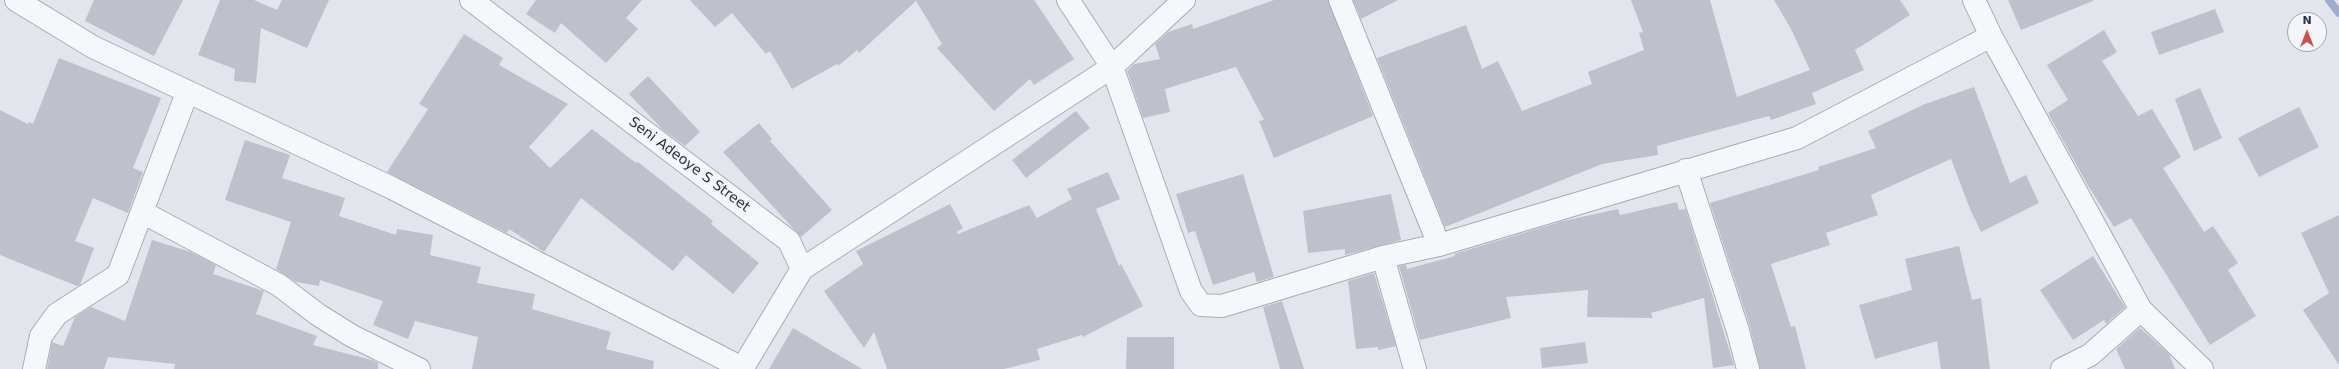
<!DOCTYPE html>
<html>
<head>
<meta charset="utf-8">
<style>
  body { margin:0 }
  #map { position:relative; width:2339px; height:369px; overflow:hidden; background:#e4e5ec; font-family:"DejaVu Sans",sans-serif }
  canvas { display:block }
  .north { position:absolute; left:2287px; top:12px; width:40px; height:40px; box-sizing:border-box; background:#f3f5f9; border:1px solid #a3a6b1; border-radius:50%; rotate:0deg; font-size:11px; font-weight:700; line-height:16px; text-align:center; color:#2b3044 }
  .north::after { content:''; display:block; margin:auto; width:14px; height:18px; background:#cf4e4a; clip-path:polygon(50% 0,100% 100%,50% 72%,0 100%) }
</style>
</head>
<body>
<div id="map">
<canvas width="2339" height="369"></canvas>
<div class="north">N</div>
</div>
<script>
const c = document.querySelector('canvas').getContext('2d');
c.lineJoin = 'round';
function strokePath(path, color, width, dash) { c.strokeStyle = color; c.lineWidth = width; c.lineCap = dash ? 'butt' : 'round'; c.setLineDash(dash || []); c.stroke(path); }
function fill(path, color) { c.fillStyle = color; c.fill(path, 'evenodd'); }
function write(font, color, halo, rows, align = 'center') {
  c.font = font + ' "DejaVu Sans",sans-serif'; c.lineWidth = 3; c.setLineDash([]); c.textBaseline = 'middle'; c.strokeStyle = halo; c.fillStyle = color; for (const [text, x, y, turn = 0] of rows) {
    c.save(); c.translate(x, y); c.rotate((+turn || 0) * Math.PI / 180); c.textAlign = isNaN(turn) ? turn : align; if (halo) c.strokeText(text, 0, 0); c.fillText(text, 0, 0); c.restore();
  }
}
strokePath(new Path2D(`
  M2329,0L2339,13`), '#9faccb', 8);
fill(new Path2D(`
  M94,0H183L154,56L85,21Z
  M220,0H254L277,10L282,0H329L307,48L261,28L256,83L234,81L235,69L198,55Z
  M536,0H642L626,18L638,29L606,63L561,23L555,33L526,14Z
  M690,0H1034L1074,59L1034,85L1030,79L994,111L937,48L942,44L916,1L859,53L857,50L838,66L837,64L792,89L770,51L766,54L732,13L715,27Z
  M1274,0H1328L1373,116L1274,158L1259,121L1264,120L1236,67L1165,89L1170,112L1143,118L1127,71L1134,64L1160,59L1155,44L1168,32L1192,24L1193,29Z
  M1353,0H1398L1361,19Z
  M1631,0H1710L1737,97L1810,70L1791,29L1774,0H1900L1910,15L1855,50L1864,70L1812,93L1816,104L1771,120L1769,116L1657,146L1658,155L1602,164L1445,227L1377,58L1466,25L1482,69L1498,61L1522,111L1592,84L1588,72L1644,50L1639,33L1643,32Z
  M2008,0H2093V1L2021,30Z
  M2215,9L2224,32L2159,55L2151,32Z
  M2104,30L2117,52L2102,61L2138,116L2152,109L2181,157L2163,168L2204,232L2213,226L2238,263L2228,270L2256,316L2210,345L2131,218L2114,227L2087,184L2048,113L2068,100L2047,65Z
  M464,34L503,58L499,65L568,104L529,147L550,168L592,129L636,163L638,162L713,221L711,224L759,263L733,294L686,255L673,271L581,198L544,252L509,229L507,233L387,172L428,109L419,104Z
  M59,58L161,98L133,168L143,172L128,213L93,198L75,241L94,248L80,285L77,286L0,255V110L28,124L29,122L33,124Z
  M648,76L700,132L685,146L663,130L629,94Z
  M1974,87L2010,183L2026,175L2039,203L1981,232L1970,209L1951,159L1871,195L1878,215L1826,233L1830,245L1771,264L1791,327L1795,326L1806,369H1760L1750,327L1710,203L1819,170L1818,167L1876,148L1868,131L1925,104Z
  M2200,88L2222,138L2194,151L2175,99Z
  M2299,107L2319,147L2259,177L2238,138Z
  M1076,111L1090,128L1026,178L1012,160Z
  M759,123L772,139L770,141L832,210L801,237L723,152Z
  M245,140L290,155L282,178L345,198L339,216L396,235L397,229L433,235L430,255L481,267L477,283L535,294L532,309L611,332L606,349L654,361L653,369H472L478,337L415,321L408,339L373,325L383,301L320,280L319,286L296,282L276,269L291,222L225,200Z
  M1108,172L1120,199L1096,209L1119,266L1121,264L1143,306L1083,337L1082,335L1037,349L1040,360L1004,369H887L874,332L864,348L824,291L863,264L856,251L950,204L963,228L957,232L958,234L1029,205L1037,218L1072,199L1067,189Z
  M1243,174L1274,277L1257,282L1254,272L1213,285L1195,231L1188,233L1176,194Z
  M1391,194L1401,240L1345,255V249L1308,253L1303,211Z
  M1677,202L1679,210L1685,209L1686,210L1734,365L1713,368L1704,298L1651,313L1653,318L1587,317L1588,290L1506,297L1511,318L1420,340L1399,266L1406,265L1407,269L1455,256L1454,254L1563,221L1618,209L1620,215Z
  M2339,215V365L2303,310L2329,293L2301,233Z
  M152,240L191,252L216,265L213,274L264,291L256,314L317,336L313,345L372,360L378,363V369H174L175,364L108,357L104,369H47L52,342L63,346L75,317L91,307L125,321Z
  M1959,246L1972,300L1981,298L1990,369H1941L1937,341L1875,359L1859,305L1912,290L1905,259Z
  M2093,256L2125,307L2106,324L2104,320L2073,340L2040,290Z
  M1374,273L1396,346L1378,350V347L1356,349L1348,281Z
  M1282,301L1304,369H1280L1263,307Z
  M793,328L862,369H769Z
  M2140,328L2169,354L2175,369H2125L2116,349Z
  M1127,337H1174V369H1126Z
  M1585,342L1588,363L1542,368L1540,348Z`), '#bec0cb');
const street = new Path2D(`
  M16,0L93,47L392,188L742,368
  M471,0L789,241L802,269L742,369
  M1068,0L1112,67L1191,291L1201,305L1222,306L1383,257L1439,245L1797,138L1991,36
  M1340,0L1439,245
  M1974,0L1991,36L2141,310L2202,369
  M1686,170L1738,331L1748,369
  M142,212L279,285L317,314L352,336L419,369
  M1383,257L1415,369
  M802,269L1112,67L1184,0
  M34,369L41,336L57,314L118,275L187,93
  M2062,369L2090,355L2141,310`);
strokePath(street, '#a9abb6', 24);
strokePath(street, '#f6f7fa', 22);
write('14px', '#2b3044', '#f3f5f9', [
  ["Seni Adeoye S Street",689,165,37]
]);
</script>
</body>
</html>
